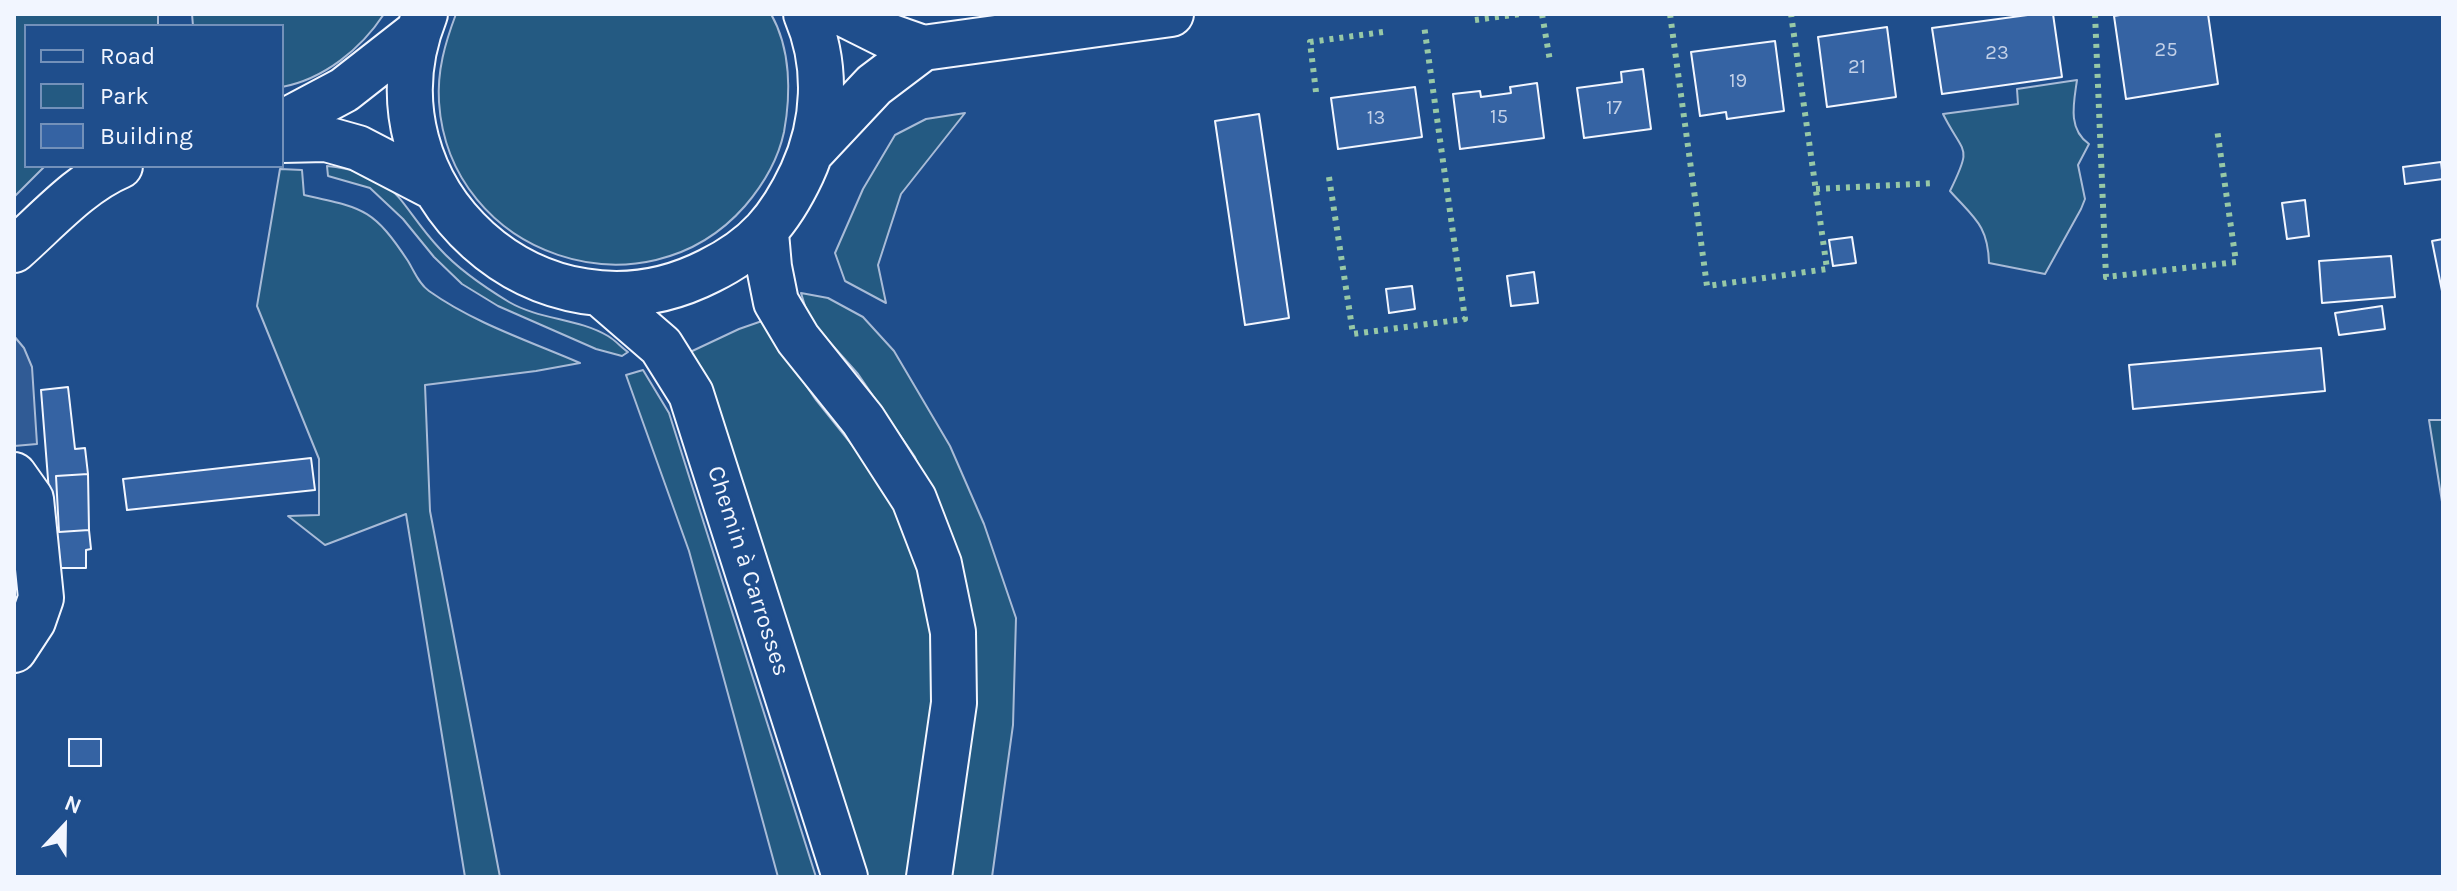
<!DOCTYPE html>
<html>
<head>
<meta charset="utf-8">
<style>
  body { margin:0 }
  #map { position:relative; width:2457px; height:891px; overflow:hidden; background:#1f4e8c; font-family:Karla,sans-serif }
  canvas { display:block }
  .frame { position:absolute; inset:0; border:16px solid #f2f6ff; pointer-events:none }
  .legend { position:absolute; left:24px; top:24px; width:260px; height:144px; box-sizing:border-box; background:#1f4e8c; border:2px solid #7391ba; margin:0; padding:10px 14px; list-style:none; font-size:24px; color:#f2f6ff }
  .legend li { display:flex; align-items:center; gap:16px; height:40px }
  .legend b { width:40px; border:2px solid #7391ba }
  .north { position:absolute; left:24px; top:787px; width:80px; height:80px; -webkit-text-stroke:6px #1f4e8c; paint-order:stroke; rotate:22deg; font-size:22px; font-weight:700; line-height:32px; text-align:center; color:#f2f6ff }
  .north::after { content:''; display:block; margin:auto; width:28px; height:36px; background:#f2f6ff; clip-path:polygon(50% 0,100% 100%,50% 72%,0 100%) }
</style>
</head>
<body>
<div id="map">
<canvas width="2457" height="891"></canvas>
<div class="frame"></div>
<ul class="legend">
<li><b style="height:10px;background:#1f4e8c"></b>Road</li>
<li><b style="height:22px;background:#245a82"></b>Park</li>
<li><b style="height:22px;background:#3563a3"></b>Building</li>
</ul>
<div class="north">N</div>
</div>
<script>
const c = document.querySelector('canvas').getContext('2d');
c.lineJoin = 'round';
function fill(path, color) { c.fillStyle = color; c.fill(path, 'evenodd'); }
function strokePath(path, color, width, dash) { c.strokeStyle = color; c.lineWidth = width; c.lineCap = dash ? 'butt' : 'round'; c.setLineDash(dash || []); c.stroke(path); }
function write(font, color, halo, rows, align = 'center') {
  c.font = font + ' Karla,sans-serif'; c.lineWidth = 6; c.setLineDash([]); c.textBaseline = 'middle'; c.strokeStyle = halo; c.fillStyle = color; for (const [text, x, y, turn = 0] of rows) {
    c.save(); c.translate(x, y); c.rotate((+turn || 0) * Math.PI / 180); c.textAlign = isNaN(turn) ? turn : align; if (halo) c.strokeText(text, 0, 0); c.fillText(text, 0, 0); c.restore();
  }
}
const green = new Path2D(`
  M14,14H158V26H26V166H45L14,197Z
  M192,14H384C361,49 324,79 282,87V26H193Z
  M456,14H771C791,49 791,94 784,132C778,160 763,185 745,206C644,321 449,256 439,102C437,71 445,43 456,14Z
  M2077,80C2074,102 2067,129 2089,144L2078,165L2085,199L2081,209L2045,274L1989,263C1988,225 1974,218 1950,191C1973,144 1964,156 1943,114L2018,104L2017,89Z
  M965,113L901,194L878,265L886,303L845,281L835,253L863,189L895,135L926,119Z
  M327,166C401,174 396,202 440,249C459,270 486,288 509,302C540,320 578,318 608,336C615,340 621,347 628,352L622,356L596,349L498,306L462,284L434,257L403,219L370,188L328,176Z
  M280,169L302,170L304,195C363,208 373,208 408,261C414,271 419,284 429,291C474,323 529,341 580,363L536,371L425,385L430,511L500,877H465L406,514L325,545L288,516L319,515V459L257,306Z
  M801,293L828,298L863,317L894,351L950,446L984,524L1016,618L1013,725L992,877H946L955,558L915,457L858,374L809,319Z
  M762,321L816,400L868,465L909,533L942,670L915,840L906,877H858L688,353L739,329Z
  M643,370L669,413L816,877H778L689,551L626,375Z
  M2429,420H2443V508Z`);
fill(green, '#245a82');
strokePath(green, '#a8bbd7', 2);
const parking = new Path2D(`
  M14,336L24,348L32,367L37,444L14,446Z`);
fill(parking, '#305b95');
strokePath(parking, '#a8bbd7', 2);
const building = new Path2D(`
  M2035,14H2053L2062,77L1942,94L1932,28Z
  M2126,14H2208L2218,84L2126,99L2114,16Z
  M1887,27L1896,97L1827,107L1818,37Z
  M1775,41L1784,111L1727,119L1726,112L1700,116L1691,52Z
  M1643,69L1651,129L1584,138L1577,88L1622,82L1621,72Z
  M1537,83L1544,138L1460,149L1453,94L1480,91L1481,97L1511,93L1510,87Z
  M1415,87L1422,137L1338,149L1331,98Z
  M1259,114L1289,318L1245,325L1215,121Z
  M2441,162L2443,179L2405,184L2403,167Z
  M2305,200L2309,236L2287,239L2282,203Z
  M1852,237L1856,263L1833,266L1829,240Z
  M2443,239V296L2432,241Z
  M2391,256L2395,297L2322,303L2319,261Z
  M1534,272L1538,303L1511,306L1507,276Z
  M1412,286L1415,309L1389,313L1386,289Z
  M2382,306L2385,329L2339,335L2335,313Z
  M2321,348L2325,391L2133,409L2129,365Z
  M68,387L75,449L85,448L88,474L56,476L59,532L89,530L91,549L86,550V568H55L41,390Z
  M311,458L315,490L127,510L123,479Z
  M88,474L89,530L59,532L56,476Z
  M69,739H101V766H69Z`);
fill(building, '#3563a3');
strokePath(building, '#f2f6ff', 2);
const minor = new Path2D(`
  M14,475L31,499L41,598L33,621L14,650`);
const major = new Path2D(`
  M425,14C355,189 542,356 709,271C756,248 780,220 802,173C825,123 828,65 806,14
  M844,14L886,35L923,48L1171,14
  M282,123L344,90L418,32
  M282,140L326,139L358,148L435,188
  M813,150L874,85L923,48
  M766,233L769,267L776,302L798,339L863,420L914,499L939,564L953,632L954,703L929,877
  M14,250C47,221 80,183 120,166
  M602,295L661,346L691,394L845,877`);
strokePath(minor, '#f2f6ff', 48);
strokePath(major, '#f2f6ff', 48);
strokePath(minor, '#1f4e8c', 44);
strokePath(major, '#1f4e8c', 44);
strokePath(new Path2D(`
  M1542,14L1550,61
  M1670,14L1707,286L1827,269L1791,14
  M2095,14L2106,277L2236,262L2217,129
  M1475,20L1520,14
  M1316,92L1310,42L1383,32
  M1329,177L1353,334L1465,319L1424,25
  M1816,189L1934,183`), '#97c8a6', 6, [4, 6]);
write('20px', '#c3d1e8', null, [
  ["25",2166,50],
  ["23",1997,53],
  ["21",1857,67],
  ["19",1738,81],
  ["17",1614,108],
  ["15",1499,117],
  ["13",1376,118]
]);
write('24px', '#f2f6ff', '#1f4e8c', [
  ["Chemin à Carrosses",748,571,72]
]);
</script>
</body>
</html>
